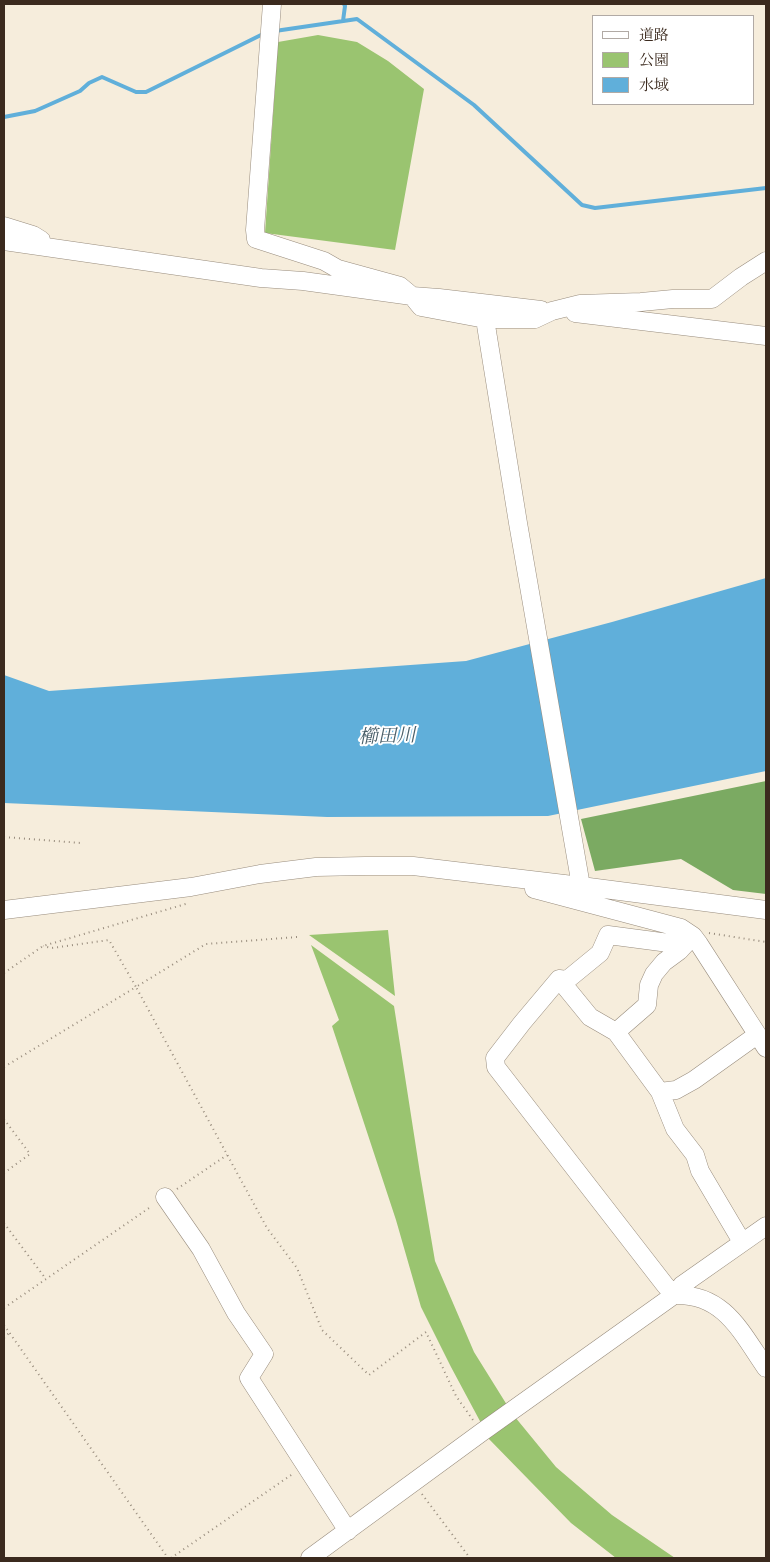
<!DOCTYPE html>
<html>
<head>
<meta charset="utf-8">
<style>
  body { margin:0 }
  #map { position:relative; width:770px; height:1562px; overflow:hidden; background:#f6eddc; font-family:"Old Standard TT","Noto Serif JP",serif }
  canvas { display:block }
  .frame { position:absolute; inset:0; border:5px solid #3b2a1e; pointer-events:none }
  .legend { position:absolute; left:592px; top:15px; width:162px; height:90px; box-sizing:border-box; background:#fff; border:1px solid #b1aaa5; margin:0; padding:6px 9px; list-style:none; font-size:15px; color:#3b2a1e }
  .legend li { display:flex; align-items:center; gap:10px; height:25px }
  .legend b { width:25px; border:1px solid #b1aaa5 }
</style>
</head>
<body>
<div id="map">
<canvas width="770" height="1562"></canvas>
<div class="frame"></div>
<ul class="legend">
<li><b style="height:6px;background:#fff"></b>道路</li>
<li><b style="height:14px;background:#9ac470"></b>公園</li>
<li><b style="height:14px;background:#60afda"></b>水域</li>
</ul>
</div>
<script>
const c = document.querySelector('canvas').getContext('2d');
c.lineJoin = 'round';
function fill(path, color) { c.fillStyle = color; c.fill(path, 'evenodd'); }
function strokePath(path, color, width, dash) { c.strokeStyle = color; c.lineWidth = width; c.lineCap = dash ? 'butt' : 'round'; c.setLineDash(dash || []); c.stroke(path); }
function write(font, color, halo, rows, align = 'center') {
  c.font = font + ' "Old Standard TT","Noto Serif JP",serif'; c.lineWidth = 4; c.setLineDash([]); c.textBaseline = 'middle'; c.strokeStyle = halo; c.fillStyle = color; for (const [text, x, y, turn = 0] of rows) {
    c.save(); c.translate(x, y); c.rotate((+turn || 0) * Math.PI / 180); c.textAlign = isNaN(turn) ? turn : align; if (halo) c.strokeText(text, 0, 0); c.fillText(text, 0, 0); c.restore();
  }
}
fill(new Path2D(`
  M318,35L357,42L388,61L424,89L395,250L265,233L278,42Z
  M388,930L395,996L309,935Z
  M311,945L394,1006L420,1173L435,1261L474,1352L507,1405L481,1423L451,1367L421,1307L396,1220L332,1026L339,1020Z
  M515,1417L556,1467L612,1515L675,1558H616L571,1523L487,1437Z`), '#9ac470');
fill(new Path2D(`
  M766,781V894L733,890L681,859L595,871L581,819Z`), '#7baa62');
fill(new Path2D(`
  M766,578V771L548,816L327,817L4,803V675L49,691L466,661L612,622Z`), '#60afda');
strokePath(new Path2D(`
  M343,21L345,6L344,4
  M275,31L357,19L474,105L582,205L595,208L766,188
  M4,117L35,111L80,91L89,83L102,77L136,92H146L265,33`), '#60afda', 4);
const minor = new Path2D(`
  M272,4L255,230L256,239L324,261L338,269L400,286L412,296L421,307L485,319H535L552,311L580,304L641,302L673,299H712L741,277L766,261
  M4,226L33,235L41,240
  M4,241L261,278L303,281L412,296L439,298L541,310
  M575,313L766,336
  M485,319L518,523L581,886
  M534,889L681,928L693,936L699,944L766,1048
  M4,910L191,887L260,874L316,867L365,866H413L581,886L766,910
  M693,936L679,951L664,962L654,974L649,985L647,1005L616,1032L660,1092L675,1129L695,1155L700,1171L742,1242
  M559,979L522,1023L495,1058L496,1067L665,1285L674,1295C724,1293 741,1332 766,1368
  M559,979L567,980L600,953L608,935L684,945
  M559,979L590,1017L616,1032
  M660,1092L676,1090L694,1080L757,1035
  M165,1197L201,1249L236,1313L264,1354L249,1378L348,1531
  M310,1558L482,1432L674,1295L682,1285L766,1226`);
strokePath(minor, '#988c7d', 19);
strokePath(new Path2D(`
  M4,837L81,843
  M709,933L766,942
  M297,937L206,944L136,987L267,1228L297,1268L322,1330L369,1375L426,1332L456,1396L473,1420
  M4,973L43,946L189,903
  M4,1067L136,987L109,940L52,948L43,946
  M4,1119L30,1154L4,1173
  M177,1189L227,1155
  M4,1223L46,1279
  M4,1308L152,1206
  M4,1325L168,1558
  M4,1338L9,1333
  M422,1494L470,1558
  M171,1558L294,1473`), '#988c7d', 2, [1, 4]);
strokePath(minor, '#fff', 18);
write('italic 19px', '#4a5f69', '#fff', [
  ["櫛田川",387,737,-2]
]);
</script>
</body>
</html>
